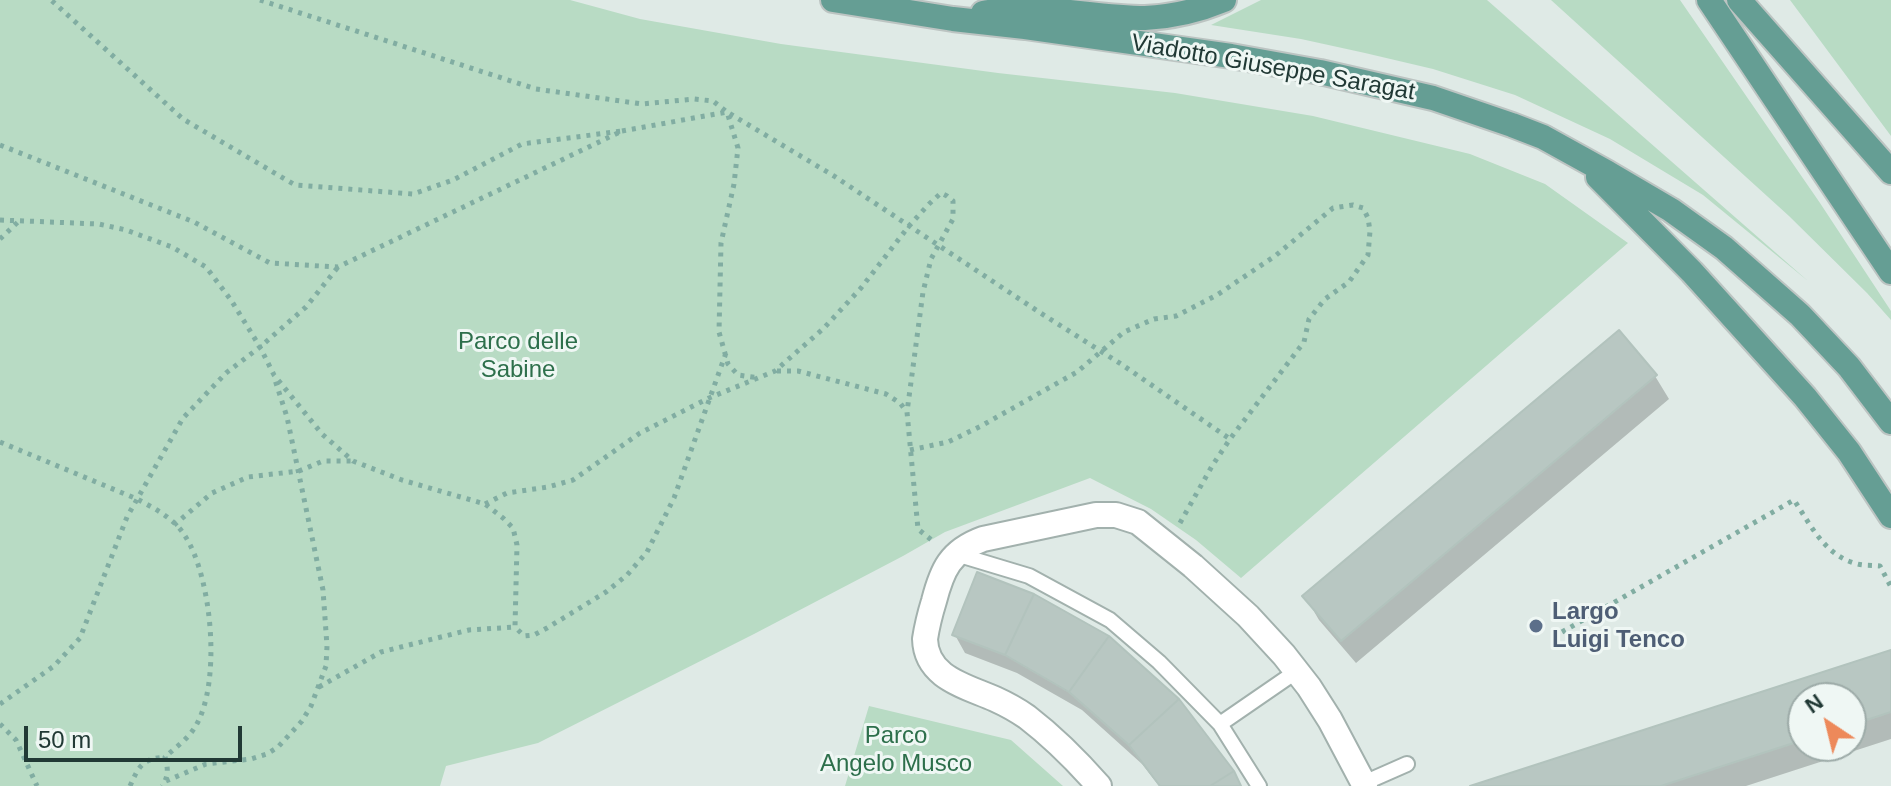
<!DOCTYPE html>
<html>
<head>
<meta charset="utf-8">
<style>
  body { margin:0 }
  #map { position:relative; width:1891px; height:786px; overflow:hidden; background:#dfeae6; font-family:Helvetica,sans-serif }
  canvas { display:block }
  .north { position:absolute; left:1787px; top:682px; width:80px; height:80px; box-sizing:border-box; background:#eff7f4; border:2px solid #9daba8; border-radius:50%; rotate:325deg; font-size:22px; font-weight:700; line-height:32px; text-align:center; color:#213935 }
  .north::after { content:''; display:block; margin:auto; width:28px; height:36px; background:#ed895a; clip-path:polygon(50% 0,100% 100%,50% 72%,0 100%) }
  .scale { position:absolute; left:24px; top:726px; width:218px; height:36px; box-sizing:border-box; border:4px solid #213935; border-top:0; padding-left:10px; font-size:24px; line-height:28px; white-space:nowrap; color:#213935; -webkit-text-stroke:6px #eff7f4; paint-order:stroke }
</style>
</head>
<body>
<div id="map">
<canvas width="1891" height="786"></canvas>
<div class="north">N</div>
<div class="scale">50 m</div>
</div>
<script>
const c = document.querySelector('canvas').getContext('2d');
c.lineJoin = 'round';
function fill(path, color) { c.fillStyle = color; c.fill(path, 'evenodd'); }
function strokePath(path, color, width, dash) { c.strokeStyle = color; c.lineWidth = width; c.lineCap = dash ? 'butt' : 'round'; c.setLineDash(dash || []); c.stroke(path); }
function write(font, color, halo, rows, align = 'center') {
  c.font = font + ' Helvetica,sans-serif'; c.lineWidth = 6; c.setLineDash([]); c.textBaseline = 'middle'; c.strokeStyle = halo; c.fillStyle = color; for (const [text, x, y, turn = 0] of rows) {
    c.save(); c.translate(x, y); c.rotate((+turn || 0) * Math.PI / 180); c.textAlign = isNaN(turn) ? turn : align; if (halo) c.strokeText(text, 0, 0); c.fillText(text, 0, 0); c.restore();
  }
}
fill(new Path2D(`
  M0,0H570L640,19L781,44L998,73L1175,93L1313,116L1470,154L1545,184L1628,243L1241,578L1196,540L1151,509L1090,478L945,532L903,556L754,634L538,743L446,766L440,786H0Z
  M1261,0H1487L1808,281L1703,195L1610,139L1515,95L1433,69L1365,53L1301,39L1211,25Z
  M1551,0H1680L1820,203L1891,311V320L1867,293L1789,216Z
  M1790,0H1891V136Z
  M869,706L1011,740L1063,786H845Z`), '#b8dbc4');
fill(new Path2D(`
  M1655,376L1669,399L1356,663L1319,620L1305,596Z
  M978,575L1240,786H1159L1142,764L1082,710L1017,673L965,653L955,635Z
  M1891,652V739L1746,786H1477ZM1803,698H1851V746H1803Z`), '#0003');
const building = new Path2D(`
  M1619,330L1657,375L1341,641L1302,596Z
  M977,572L1034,594L1005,655L952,635Z
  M1034,594L1109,636L1069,692L1005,655Z
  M1109,636L1179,699L1129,745L1069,692Z
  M1891,650V712L1851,725V698H1803V740L1661,786H1470Z
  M1179,699L1234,771L1210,786H1160L1129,745Z
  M1234,771L1241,786H1210Z`);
fill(building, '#b8c7c2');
strokePath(building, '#b2c3bd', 2);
const service = new Path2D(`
  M956,554L1029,576L1110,620L1159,662L1220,724L1259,786
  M1220,724L1297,671
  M1364,783L1407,764`);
const minor = new Path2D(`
  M1099,786C1078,762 1053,737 1027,717C1017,710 1006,704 995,699C966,686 926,678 925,639C927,626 930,614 934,601C942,570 950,551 983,539L1096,515H1116L1138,522L1193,566L1248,616L1284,655L1309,687L1330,720L1365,786`);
const primary = new Path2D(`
  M833,0L953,19L1025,27L1231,56L1320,72L1433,98L1512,125L1543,137L1608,173L1671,210L1724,248L1800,315L1849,367L1891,422
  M1709,0L1891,272
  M1739,0L1891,172
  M983,13C1041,2 1088,18 1145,18C1171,17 1200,10 1224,0
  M1598,177L1692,272L1805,397L1849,452L1891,516`);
strokePath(service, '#a2b1ad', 18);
strokePath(minor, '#a2b1ad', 28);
strokePath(primary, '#bcc4c2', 28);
strokePath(new Path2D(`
  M260,0L536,89L642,104L694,99L713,101L727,112L738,148L734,184L721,243L719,332L728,364L738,375L759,378
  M622,131L727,112L834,176L1039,312L1121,364L1230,439
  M0,145L194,222L270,263L338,267L622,131L522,144L453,180L413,194L295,185L183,119L51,0
  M0,220L99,224L126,230L172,247L206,267L231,300L260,347L274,375L322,434L353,461L402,480L485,504L503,518L513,528L517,545L515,627L524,636L534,635L547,628L606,592L627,575L647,552L674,498L726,353
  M0,239L19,221
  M777,371H798L886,394L900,403L906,411
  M0,442L137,499C154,508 175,519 185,536C212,577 222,684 195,727C188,739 175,748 165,757C168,768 169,776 162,786
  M910,450L948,442L981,426L1077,372L1124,332L1154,319L1176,316L1217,295L1275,256L1333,208L1353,205L1363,208L1368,218L1370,231L1368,255L1349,282L1325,299L1309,319L1304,342L1230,439L1212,466L1180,523
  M485,504L507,493L548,487L573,480L640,433L709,398L775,371L824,328L861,288L909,226L929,204L941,193L947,196L953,201V219L931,259L923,292L907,412L918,529L934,542
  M174,525L212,493L248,477L299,471L323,461H352
  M1562,632L1794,500C1810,524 1824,554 1854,563C1862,566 1872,565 1880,566L1891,587
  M319,687L381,652L469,630L515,627
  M0,704L54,666L80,638L127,517L183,418L226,373L260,347L306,307L338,267
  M0,724L16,740L37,786
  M166,781L206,764L251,759L267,754L278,747L302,721L311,706L326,666L327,646L323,590L287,417L275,380
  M130,786C139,766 142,759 165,757`), '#81ada2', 5, [4, 6]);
strokePath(service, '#fff', 14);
strokePath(minor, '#fff', 24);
strokePath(primary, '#659e94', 24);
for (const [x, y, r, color] of [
  [1536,626,8,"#5c6f8a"]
]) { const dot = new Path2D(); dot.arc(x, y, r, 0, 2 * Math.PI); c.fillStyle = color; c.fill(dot); strokePath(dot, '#eff7f4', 3); }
write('24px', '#213935', '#eff7f4', [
  ["Viadotto Giuseppe Saragat",1273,68,10]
]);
write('24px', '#2d6f4b', '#eff7f4', [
  ["Parco delle",518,342],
  ["Sabine",518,370],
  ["Parco",896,736],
  ["Angelo Musco",896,764]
]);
write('bold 24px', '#4e5e75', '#eff7f4', [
  ["Largo",1552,612],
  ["Luigi Tenco",1552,640]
], 'left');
</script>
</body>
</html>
